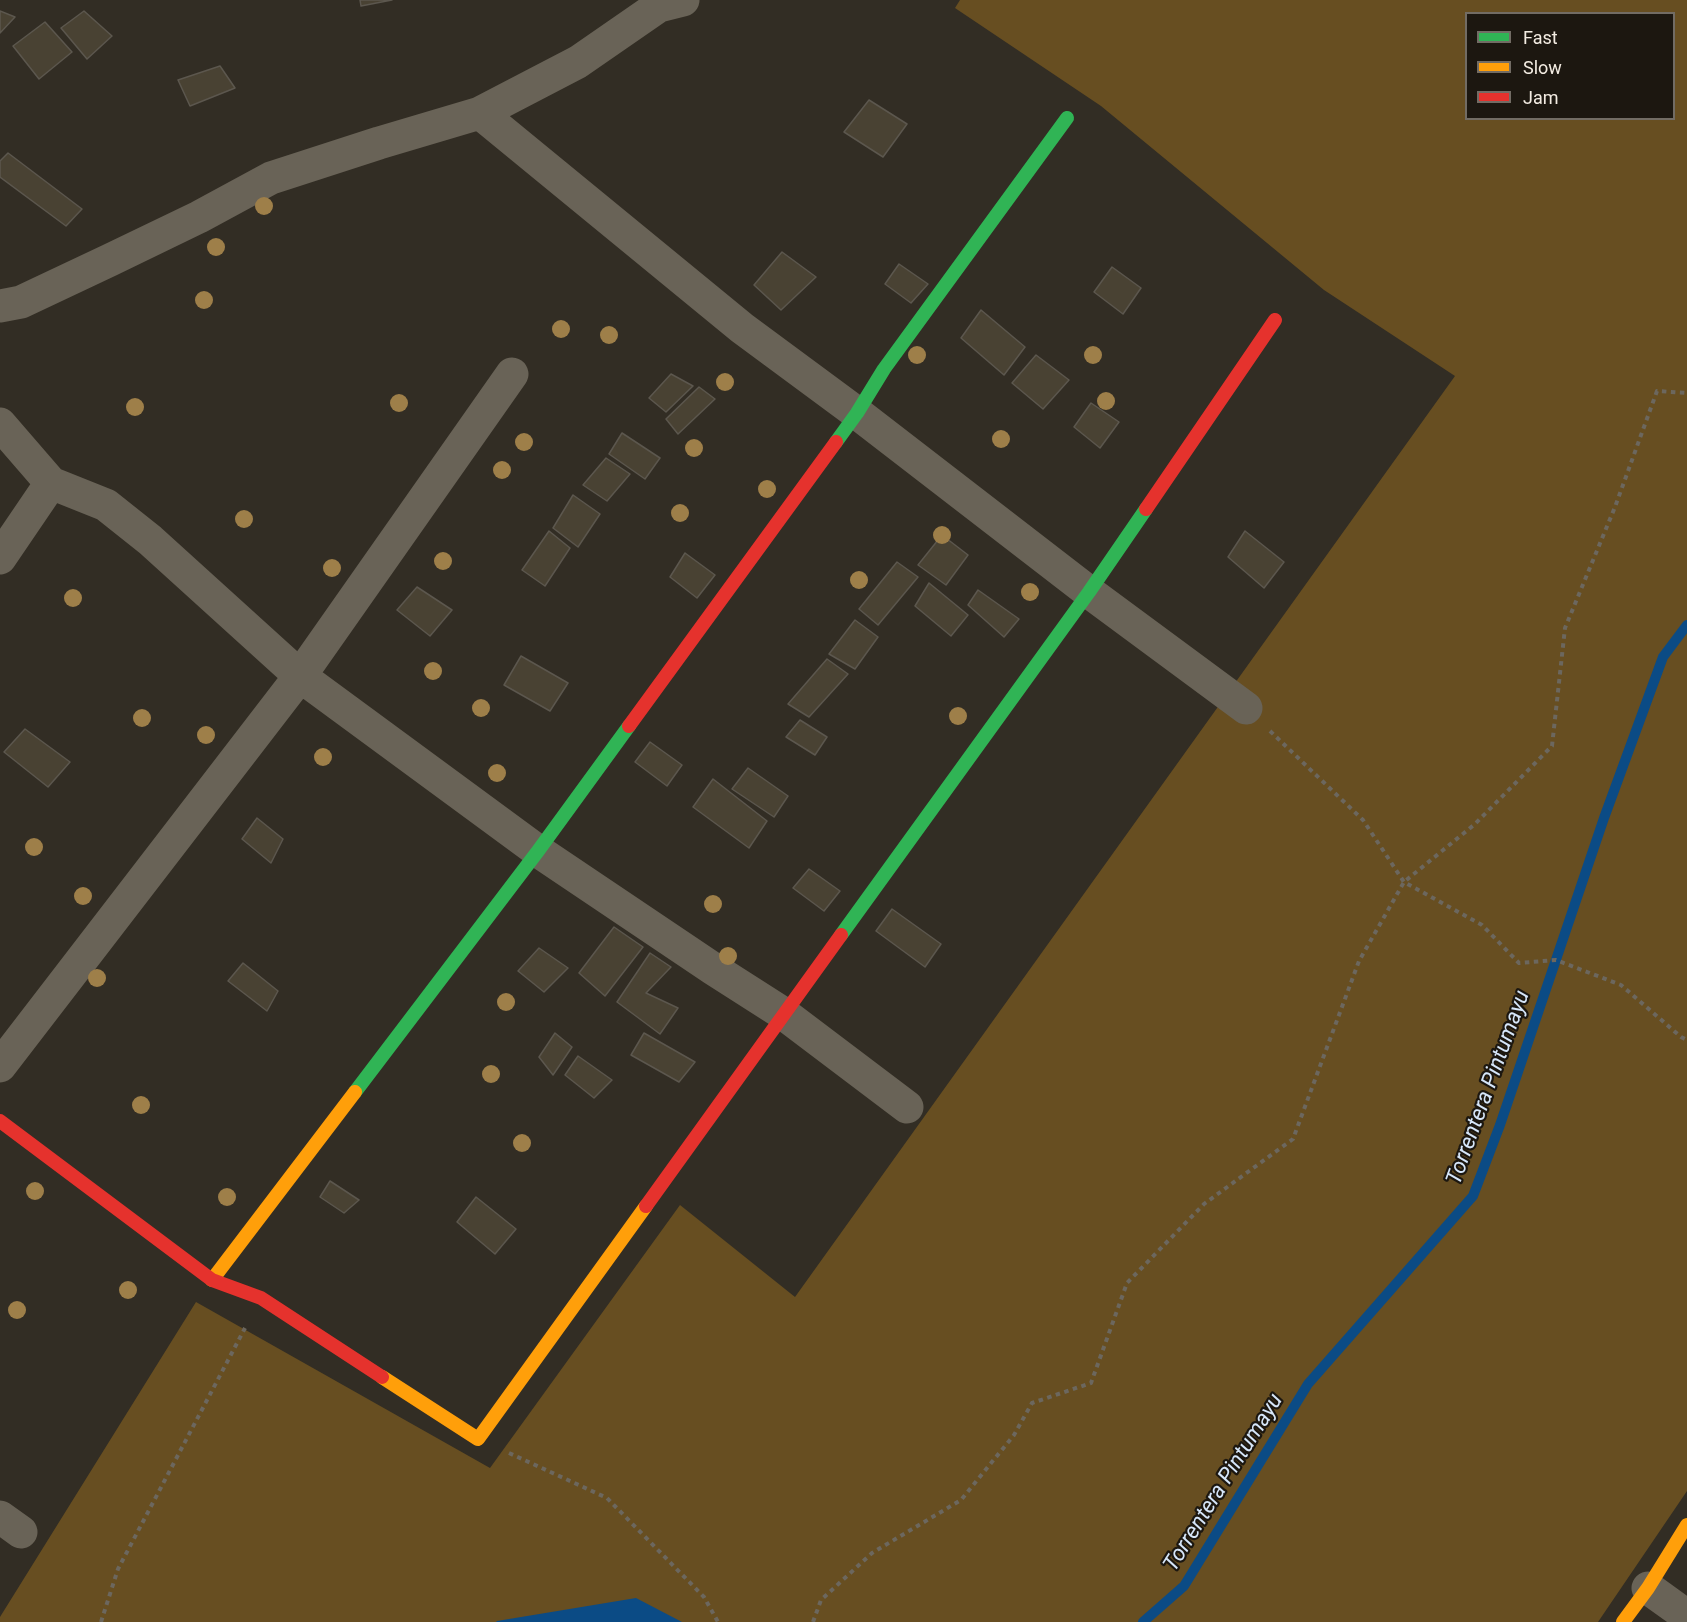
<!DOCTYPE html>
<html>
<head>
<meta charset="utf-8">
<style>
  body { margin:0 }
  #map { position:relative; width:1687px; height:1622px; overflow:hidden; background:#322d24; font-family:Roboto,sans-serif }
  canvas { display:block }
  .legend { position:absolute; left:1465px; top:12px; width:210px; height:108px; box-sizing:border-box; background:#1c1710; border:2px solid #726c64; margin:0; padding:8px 10px; list-style:none; font-size:18px; color:#f3ece2 }
  .legend li { display:flex; align-items:center; gap:12px; height:30px }
  .legend b { width:30px; border:2px solid #726c64 }
</style>
</head>
<body>
<div id="map">
<canvas width="1687" height="1622"></canvas>
<ul class="legend">
<li><b style="height:8px;background:#30b455"></b>Fast</li>
<li><b style="height:8px;background:#ff9f0a"></b>Slow</li>
<li><b style="height:8px;background:#e5322d"></b>Jam</li>
</ul>
</div>
<script>
const c = document.querySelector('canvas').getContext('2d');
c.lineJoin = 'round';
function fill(path, color) { c.fillStyle = color; c.fill(path, 'evenodd'); }
function strokePath(path, color, width, dash) { c.strokeStyle = color; c.lineWidth = width; c.lineCap = dash ? 'butt' : 'round'; c.setLineDash(dash || []); c.stroke(path); }
function write(font, color, halo, rows, align = 'center') {
  c.font = font + ' Roboto,sans-serif'; c.lineWidth = 4.5; c.setLineDash([]); c.textBaseline = 'middle'; c.strokeStyle = halo; c.fillStyle = color; for (const [text, x, y, turn = 0] of rows) {
    c.save(); c.translate(x, y); c.rotate((+turn || 0) * Math.PI / 180); c.textAlign = isNaN(turn) ? turn : align; if (halo) c.strokeText(text, 0, 0); c.fillText(text, 0, 0); c.restore();
  }
}
fill(new Path2D(`
  M960,0H1687V1491L1598,1622H0V1617L196,1302L490,1468L680,1205L795,1297L1455,376L1324,290L1101,106L955,8ZM1466,14H1674V118H1466Z`), '#674e21');
fill(new Path2D(`
  M636,1598L682,1622H496L497,1621Z`), '#0b4b85');
strokePath(new Path2D(`
  M1143,1622L1184,1586L1308,1384L1473,1196L1500,1125L1604,818L1663,657L1687,625`), '#0b4b85', 10);
const building = new Path2D(`
  M360,0H392L361,6Z
  M0,11L15,17L0,33Z
  M84,11L112,36L87,59L61,28Z
  M45,22L72,52L39,79L13,46Z
  M220,66L235,88L190,106L178,80Z
  M869,100L907,124L883,157L844,132Z
  M8,153L82,209L66,226L0,177V161Z
  M782,252L816,277L781,310L754,285Z
  M899,264L928,284L911,303L885,284Z
  M1112,267L1141,288L1123,314L1094,292Z
  M981,310L1025,347L1004,375L961,338Z
  M1036,355L1069,380L1043,409L1012,383Z
  M671,374L693,386L666,412L649,398Z
  M699,387L715,399L678,434L666,419Z
  M1091,403L1119,422L1100,448L1074,427Z
  M622,433L660,458L645,479L609,454Z
  M606,458L630,474L607,501L583,485Z
  M573,495L600,514L578,547L553,528Z
  M549,531L570,548L545,586L522,570Z
  M1245,531L1284,562L1264,588L1228,557Z
  M942,535L968,555L946,585L918,565Z
  M685,553L715,575L697,598L670,577Z
  M897,562L918,577L878,625L859,609Z
  M929,583L968,615L951,636L915,606Z
  M417,587L452,610L430,636L397,610Z
  M978,590L1019,619L1004,637L968,605Z
  M855,620L878,637L855,669L829,654Z
  M521,656L568,683L550,711L504,685Z
  M827,659L848,674L809,717L788,704Z
  M800,720L827,737L815,755L786,737Z
  M25,729L70,762L48,787L4,752Z
  M650,742L682,765L667,786L635,762Z
  M748,768L788,796L774,817L732,789Z
  M713,779L767,821L749,848L693,807Z
  M257,818L283,839L271,863L242,839Z
  M809,869L840,891L824,911L793,888Z
  M892,909L941,944L925,967L876,931Z
  M614,927L643,947L605,996L579,973Z
  M539,948L568,968L544,992L518,971Z
  M650,953L671,967L646,993L678,1008L660,1034L617,1002Z
  M243,963L278,991L267,1011L228,981Z
  M555,1033L572,1047L553,1075L539,1057Z
  M644,1033L695,1062L679,1082L631,1055Z
  M578,1056L612,1080L594,1098L565,1075Z
  M330,1181L359,1200L344,1213L320,1197Z
  M476,1197L516,1229L495,1254L457,1222Z`);
fill(building, '#494233');
strokePath(building, '#5c574e', 1.5);
strokePath(new Path2D(`
  M1270,731L1363,820L1404,882L1482,925L1519,963L1556,960L1621,985L1681,1037L1687,1040
  M509,1453L607,1498L704,1597L718,1622
  M101,1622L118,1569L245,1328
  M813,1622L821,1600L872,1553L961,1500L1014,1435L1032,1403L1091,1383L1127,1283L1204,1204L1293,1139L1359,961L1404,882L1475,824L1552,746L1565,628L1615,507L1657,391L1687,393`), '#6c675e', 4, [4.5, 4.5]);
strokePath(new Path2D(`
  M480,113L742,328L857,413L1089,592L1246,708
  M0,306L21,302L110,260L199,217L271,178L379,143L480,113L578,62L659,6L683,0
  M0,424L51,483L106,505L150,540L300,676L538,851L712,968L784,1014L907,1107
  M0,558L51,483
  M0,1066L300,676L512,374
  M0,1517L21,1532
  M1648,1588L1687,1616`), '#696357', 33);
strokePath(new Path2D(`
  M836,442L857,413L884,369L1067,118
  M841,935L1089,592L1146,509
  M355,1092L538,851L629,726`), '#30b455', 14);
strokePath(new Path2D(`
  M212,1280L355,1092
  M382,1377L478,1439L646,1206
  M1623,1622L1648,1588L1687,1525`), '#ff9f0a', 14);
strokePath(new Path2D(`
  M1146,509L1275,320
  M629,726L836,442
  M0,1121L212,1280L261,1298L382,1377
  M646,1206L841,935`), '#e5322d', 14);
c.fillStyle = '#9e7f49';
for (const [x, y] of [
  [264,206],
  [216,247],
  [204,300],
  [561,329],
  [609,335],
  [917,355],
  [1093,355],
  [725,382],
  [1106,401],
  [399,403],
  [135,407],
  [1001,439],
  [524,442],
  [694,448],
  [502,470],
  [767,489],
  [680,513],
  [244,519],
  [942,535],
  [443,561],
  [332,568],
  [859,580],
  [1030,592],
  [73,598],
  [433,671],
  [481,708],
  [958,716],
  [142,718],
  [206,735],
  [323,757],
  [497,773],
  [34,847],
  [83,896],
  [713,904],
  [728,956],
  [97,978],
  [506,1002],
  [491,1074],
  [141,1105],
  [522,1143],
  [35,1191],
  [227,1197],
  [128,1290],
  [17,1310]
]) { c.beginPath(); c.arc(x, y, 9, 0, 2 * Math.PI); c.fill(); }
write('italic 22px', '#d6e6f9', '#1c1710', [
  ["Torrentera Pintumayu",1489,1088,-70],
  ["Torrentera Pintumayu",1224,1483,-58]
]);
</script>
</body>
</html>
